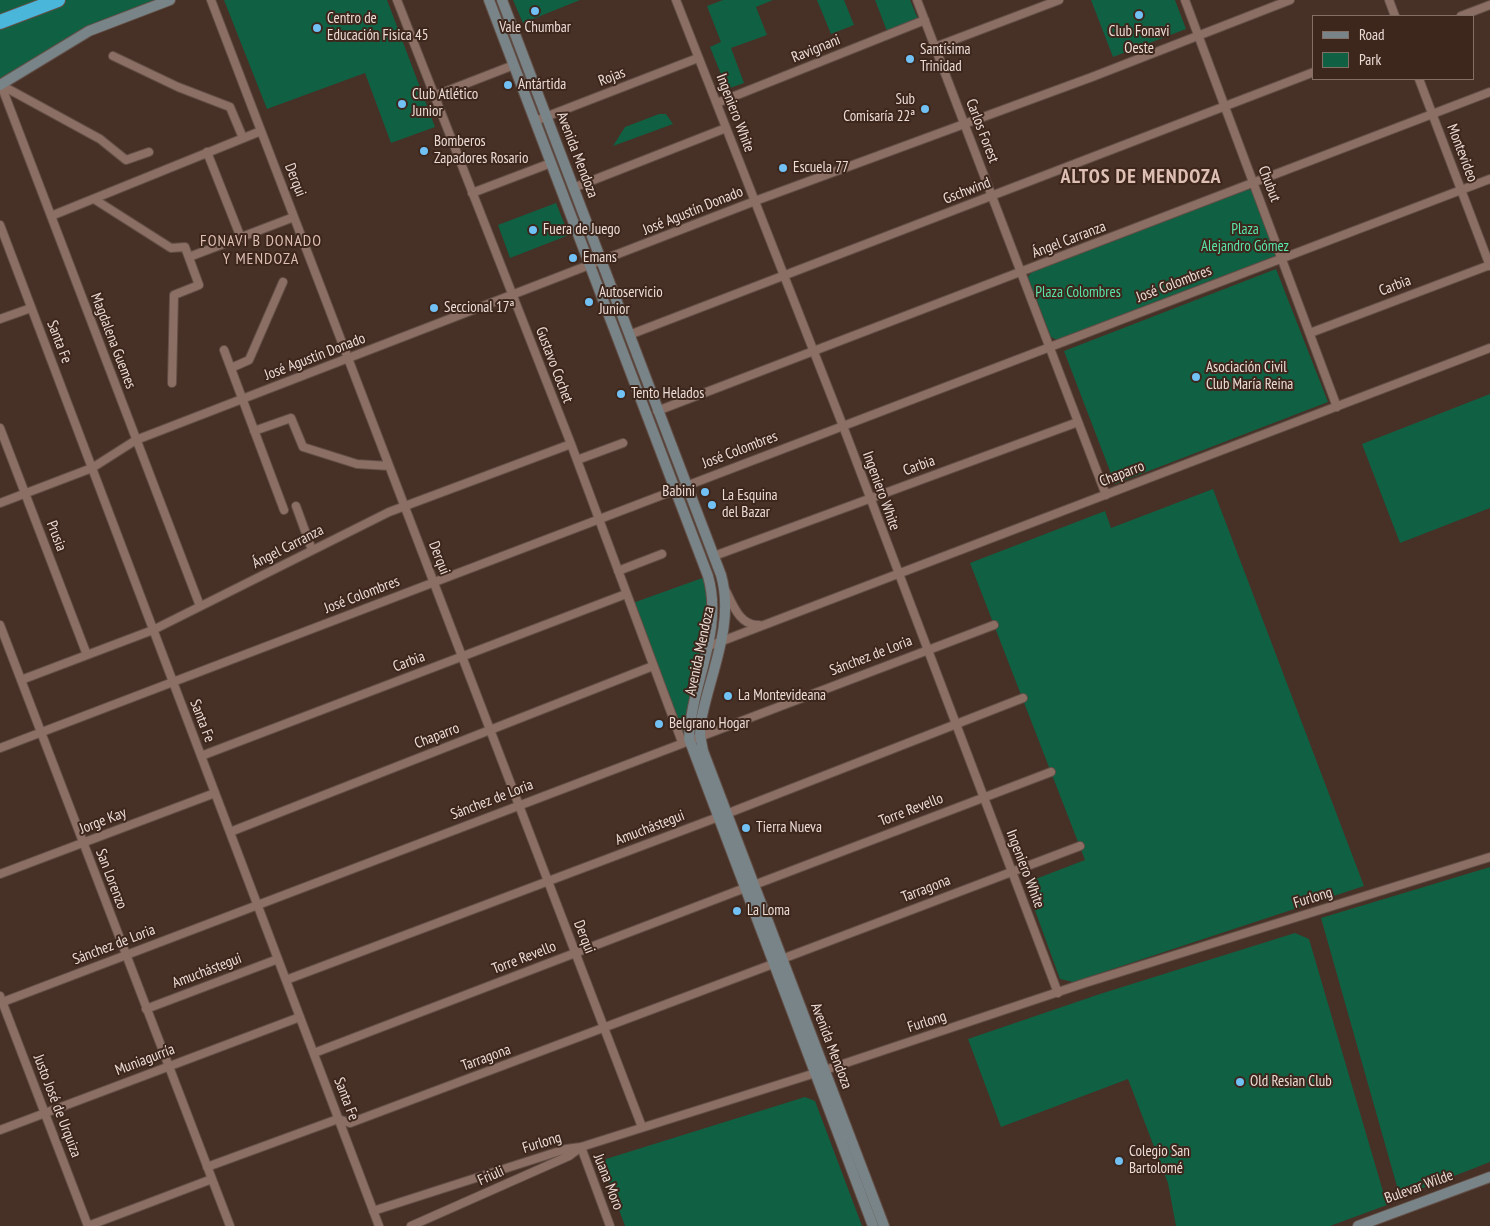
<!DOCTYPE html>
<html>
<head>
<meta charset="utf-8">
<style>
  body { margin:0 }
  #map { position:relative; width:1490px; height:1226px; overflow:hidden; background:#473026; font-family:"PT Sans Narrow",sans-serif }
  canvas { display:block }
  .legend { position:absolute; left:1312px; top:15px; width:162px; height:65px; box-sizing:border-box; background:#3d261c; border:1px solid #836f66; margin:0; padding:6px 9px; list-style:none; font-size:15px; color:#ecdcd6 }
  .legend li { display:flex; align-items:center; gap:10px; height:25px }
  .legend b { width:25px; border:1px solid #836f66 }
</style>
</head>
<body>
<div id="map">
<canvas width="1490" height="1226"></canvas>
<ul class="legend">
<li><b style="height:6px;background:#788487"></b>Road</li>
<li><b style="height:14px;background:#106143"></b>Park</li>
</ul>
</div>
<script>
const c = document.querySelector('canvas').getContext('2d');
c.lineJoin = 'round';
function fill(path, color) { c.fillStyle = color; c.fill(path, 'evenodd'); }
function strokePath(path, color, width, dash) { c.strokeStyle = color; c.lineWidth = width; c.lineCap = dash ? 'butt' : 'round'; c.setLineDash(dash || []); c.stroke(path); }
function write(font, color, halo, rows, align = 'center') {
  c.font = font + ' "PT Sans Narrow",sans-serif'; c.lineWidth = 4; c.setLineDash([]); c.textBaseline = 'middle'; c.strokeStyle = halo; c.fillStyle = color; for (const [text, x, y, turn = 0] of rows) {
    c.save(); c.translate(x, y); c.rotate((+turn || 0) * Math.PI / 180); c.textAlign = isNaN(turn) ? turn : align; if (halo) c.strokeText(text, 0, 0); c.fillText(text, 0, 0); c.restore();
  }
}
fill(new Path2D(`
  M0,0H170L89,31L0,85Z
  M224,0H387L435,127L391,143L365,73L267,109Z
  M513,0H580L523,23Z
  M723,0H773L756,7L767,35L731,48L744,83L727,89L710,47L721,42L707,6Z
  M817,0H844L854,25L831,34Z
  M875,0H910L918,19L887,31Z
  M1091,0H1175L1186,29L1113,57Z
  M659,114H666L673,124L613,146L625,127Z
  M1248,189L1253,191L1277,252L1275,256L1057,340L1051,337L1028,277L1033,270Z
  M556,203L569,235L510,258L498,225Z
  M1276,269L1328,402L1115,484L1064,351Z
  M1490,394V508L1400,543L1362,444Z
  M1213,489L1364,886L1073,982L1060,979L1025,883L1085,860L970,563L1105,511L1111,528Z
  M708,576L713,606L689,739L682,742L630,604Z
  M1490,867V1162L1400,1197L1321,918Z
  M1295,933L1309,939L1387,1205L1330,1226H1176L1168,1183L1128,1079L1001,1127L968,1039L1100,994Z
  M805,1097L815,1101L862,1226H625L603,1166L606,1159Z`), '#106143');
const minor = new Path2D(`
  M211,0L642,1127
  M397,0L571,444L682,742
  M676,0L843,426L1058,993
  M917,0L1106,495
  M1185,0L1337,407
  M1389,0L1395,16
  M1461,16L1490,5
  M935,47L1059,0
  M113,56L178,87L230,107L243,138
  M1419,79L1490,266
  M1,85L200,606
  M1,85L100,139L126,160L149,152
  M434,96L514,65
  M717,103L925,20
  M535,121L698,58
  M207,152L241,238
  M573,188L726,128
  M472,193L551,163
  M94,199L171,248L185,247L199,285L174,295L172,383
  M51,216L261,131
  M0,225L379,1226
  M189,257L294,217
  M0,319L31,308
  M1310,333L1490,265
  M629,335L1314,72
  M224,350L284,510
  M231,368L249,360L283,282
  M657,411L1490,92
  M0,428L87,655
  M254,431L291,418L303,447L357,464L389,466
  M577,460L623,443
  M0,503L92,468L136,440L755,201L1092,77L1290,0
  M296,506L312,550
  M714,556L1078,422
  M618,571L662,554
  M726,591C733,605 740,626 759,625
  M0,625L230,1226
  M709,646L1490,348
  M21,680L153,630L389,512L571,444
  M0,748L1490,179
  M201,756L626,594
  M230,832L653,666
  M0,874L215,793
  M754,885L1051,772
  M782,959L1080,846
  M286,980L721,816L1023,698
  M0,996L88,1226
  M0,1003L994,625
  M146,1009L278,959
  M314,1053L745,888
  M0,1130L300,1017
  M581,1147L610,1226
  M207,1167L338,1119L350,1123L773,964
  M373,1211L566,1149L581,1147L825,1070L1085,983L1490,857
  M88,1226L212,1179
  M411,1226L569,1156L581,1147`);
const secondary = new Path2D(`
  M489,0L708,576C724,632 691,683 689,739L873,1226
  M502,0L721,575C735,624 710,673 701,721L700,735L703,751L884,1226
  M0,85L89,31L170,0
  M1358,1226L1490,1177`);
const motorway = new Path2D(`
  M0,22L58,0`);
strokePath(minor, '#624e46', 10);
strokePath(secondary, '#624e46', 12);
strokePath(motorway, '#624e46', 16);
strokePath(minor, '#8b6f64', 8);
strokePath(secondary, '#788487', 10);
strokePath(motorway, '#4ab6d9', 14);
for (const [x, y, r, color] of [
  [535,11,5,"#71c1f5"],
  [1139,15,5,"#71c1f5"],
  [317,28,5,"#71c1f5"],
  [910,59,5,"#71c1f5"],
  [508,85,5,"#71c1f5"],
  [402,104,5,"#71c1f5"],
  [925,109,5,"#71c1f5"],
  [424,151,5,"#71c1f5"],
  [783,168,5,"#71c1f5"],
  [533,230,5,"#71c1f5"],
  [573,258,5,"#71c1f5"],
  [589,302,5,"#71c1f5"],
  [434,308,5,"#71c1f5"],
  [1196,377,5,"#71c1f5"],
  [621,394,5,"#71c1f5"],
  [705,492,5,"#71c1f5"],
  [712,505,5,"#71c1f5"],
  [728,696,5,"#71c1f5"],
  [659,724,5,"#71c1f5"],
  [746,828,5,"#71c1f5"],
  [737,911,5,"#71c1f5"],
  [1240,1082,5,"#71c1f5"],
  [1119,1161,5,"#71c1f5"]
]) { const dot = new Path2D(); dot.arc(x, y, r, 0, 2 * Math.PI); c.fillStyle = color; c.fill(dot); strokePath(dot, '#3d261c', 2); }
write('15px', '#ecdcd6', '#3d261c', [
  ["Centro de",327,19],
  ["Educación Fisica 45",327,36],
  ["Vale Chumbar",535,28,"center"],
  ["Club Fonavi",1139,32,"center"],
  ["Oeste",1139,49,"center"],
  ["Santísima",920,50],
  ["Trinidad",920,67],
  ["Antártida",518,85],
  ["Club Atlético",412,95],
  ["Junior",412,112],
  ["Sub",915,100,"right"],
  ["Comisaría 22ª",915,117,"right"],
  ["Bomberos",434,142],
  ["Zapadores Rosario",434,159],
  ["Escuela 77",793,168],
  ["Fuera de Juego",543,230],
  ["Emans",583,258],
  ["Autoservicio",599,293],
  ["Junior",599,310],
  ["Seccional 17ª",444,308],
  ["Asociación Civil",1206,368],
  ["Club María Reina",1206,385],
  ["Tento Helados",631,394],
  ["Babini",695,492,"right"],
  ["La Esquina",722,496],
  ["del Bazar",722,513],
  ["La Montevideana",738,696],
  ["Belgrano Hogar",669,724],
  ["Tierra Nueva",756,828],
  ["La Loma",747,911],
  ["Old Resian Club",1250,1082],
  ["Colegio San",1129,1152],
  ["Bartolomé",1129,1169]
], 'left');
write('15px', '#ecdcd6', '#3d261c', [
  ["Ravignani",816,49,-22],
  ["Rojas",612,77,-21],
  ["Ingeniero White",735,113,69],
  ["Carlos Forest",982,131,69],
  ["Montevideo",1462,153,69],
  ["Avenida Mendoza",577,155,69],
  ["Derqui",295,180,69],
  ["Chubut",1269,184,69],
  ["Gschwind",967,191,-21],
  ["José Agustín Donado",693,211,-22],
  ["Ángel Carranza",1069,240,-21],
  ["José Colombres",1174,284,-21],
  ["Carbia",1395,286,-21],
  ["Magdalena Guemes",113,341,69],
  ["Santa Fe",59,342,69],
  ["José Agustín Donado",315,357,-21],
  ["Gustavo Cochet",554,365,69],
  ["José Colombres",740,450,-21],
  ["Carbia",919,466,-20],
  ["Chaparro",1122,474,-21],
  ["Ingeniero White",881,491,70],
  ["Prusia",56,536,69],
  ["Ángel Carranza",288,547,-27],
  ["Derqui",439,558,69],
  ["José Colombres",362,595,-21],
  ["Avenida Mendoza",700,651,-78],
  ["Sánchez de Loria",871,656,-21],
  ["Carbia",409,662,-21],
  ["Santa Fe",202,721,69],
  ["Chaparro",437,736,-21],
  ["Sánchez de Loria",492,800,-21],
  ["Torre Revello",911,810,-21],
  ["Jorge Kay",103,821,-21],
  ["Amuchástegui",650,828,-21],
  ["Ingeniero White",1025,869,69],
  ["San Lorenzo",111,879,69],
  ["Tarragona",926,889,-21],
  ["Furlong",1313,898,-17],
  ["Derqui",584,937,69],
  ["Sánchez de Loria",114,945,-21],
  ["Torre Revello",524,958,-21],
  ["Amuchástegui",207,971,-21],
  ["Furlong",927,1022,-18],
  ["Avenida Mendoza",831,1046,69],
  ["Tarragona",486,1058,-20],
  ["Muniagurría",145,1060,-21],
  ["Santa Fe",346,1099,69],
  ["Justo José de Urquiza",57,1106,69],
  ["Furlong",542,1143,-17],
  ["Friuli",491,1176,-24],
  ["Juana Moro",608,1182,69],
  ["Bulevar Wilde",1419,1187,-20]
]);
write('15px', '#59e3a9', '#3d261c', [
  ["Plaza",1245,230],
  ["Alejandro Gómez",1245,247],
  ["Plaza Colombres",1078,293]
]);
c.letterSpacing = '1px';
write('16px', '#debfb3', '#3d261c', [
  ["FONAVI B DONADO",261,241],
  ["Y MENDOZA",261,259]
]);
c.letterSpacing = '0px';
c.letterSpacing = '1px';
write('bold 20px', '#debfb3', '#3d261c', [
  ["ALTOS DE MENDOZA",1141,177]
]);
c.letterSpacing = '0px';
</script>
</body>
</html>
